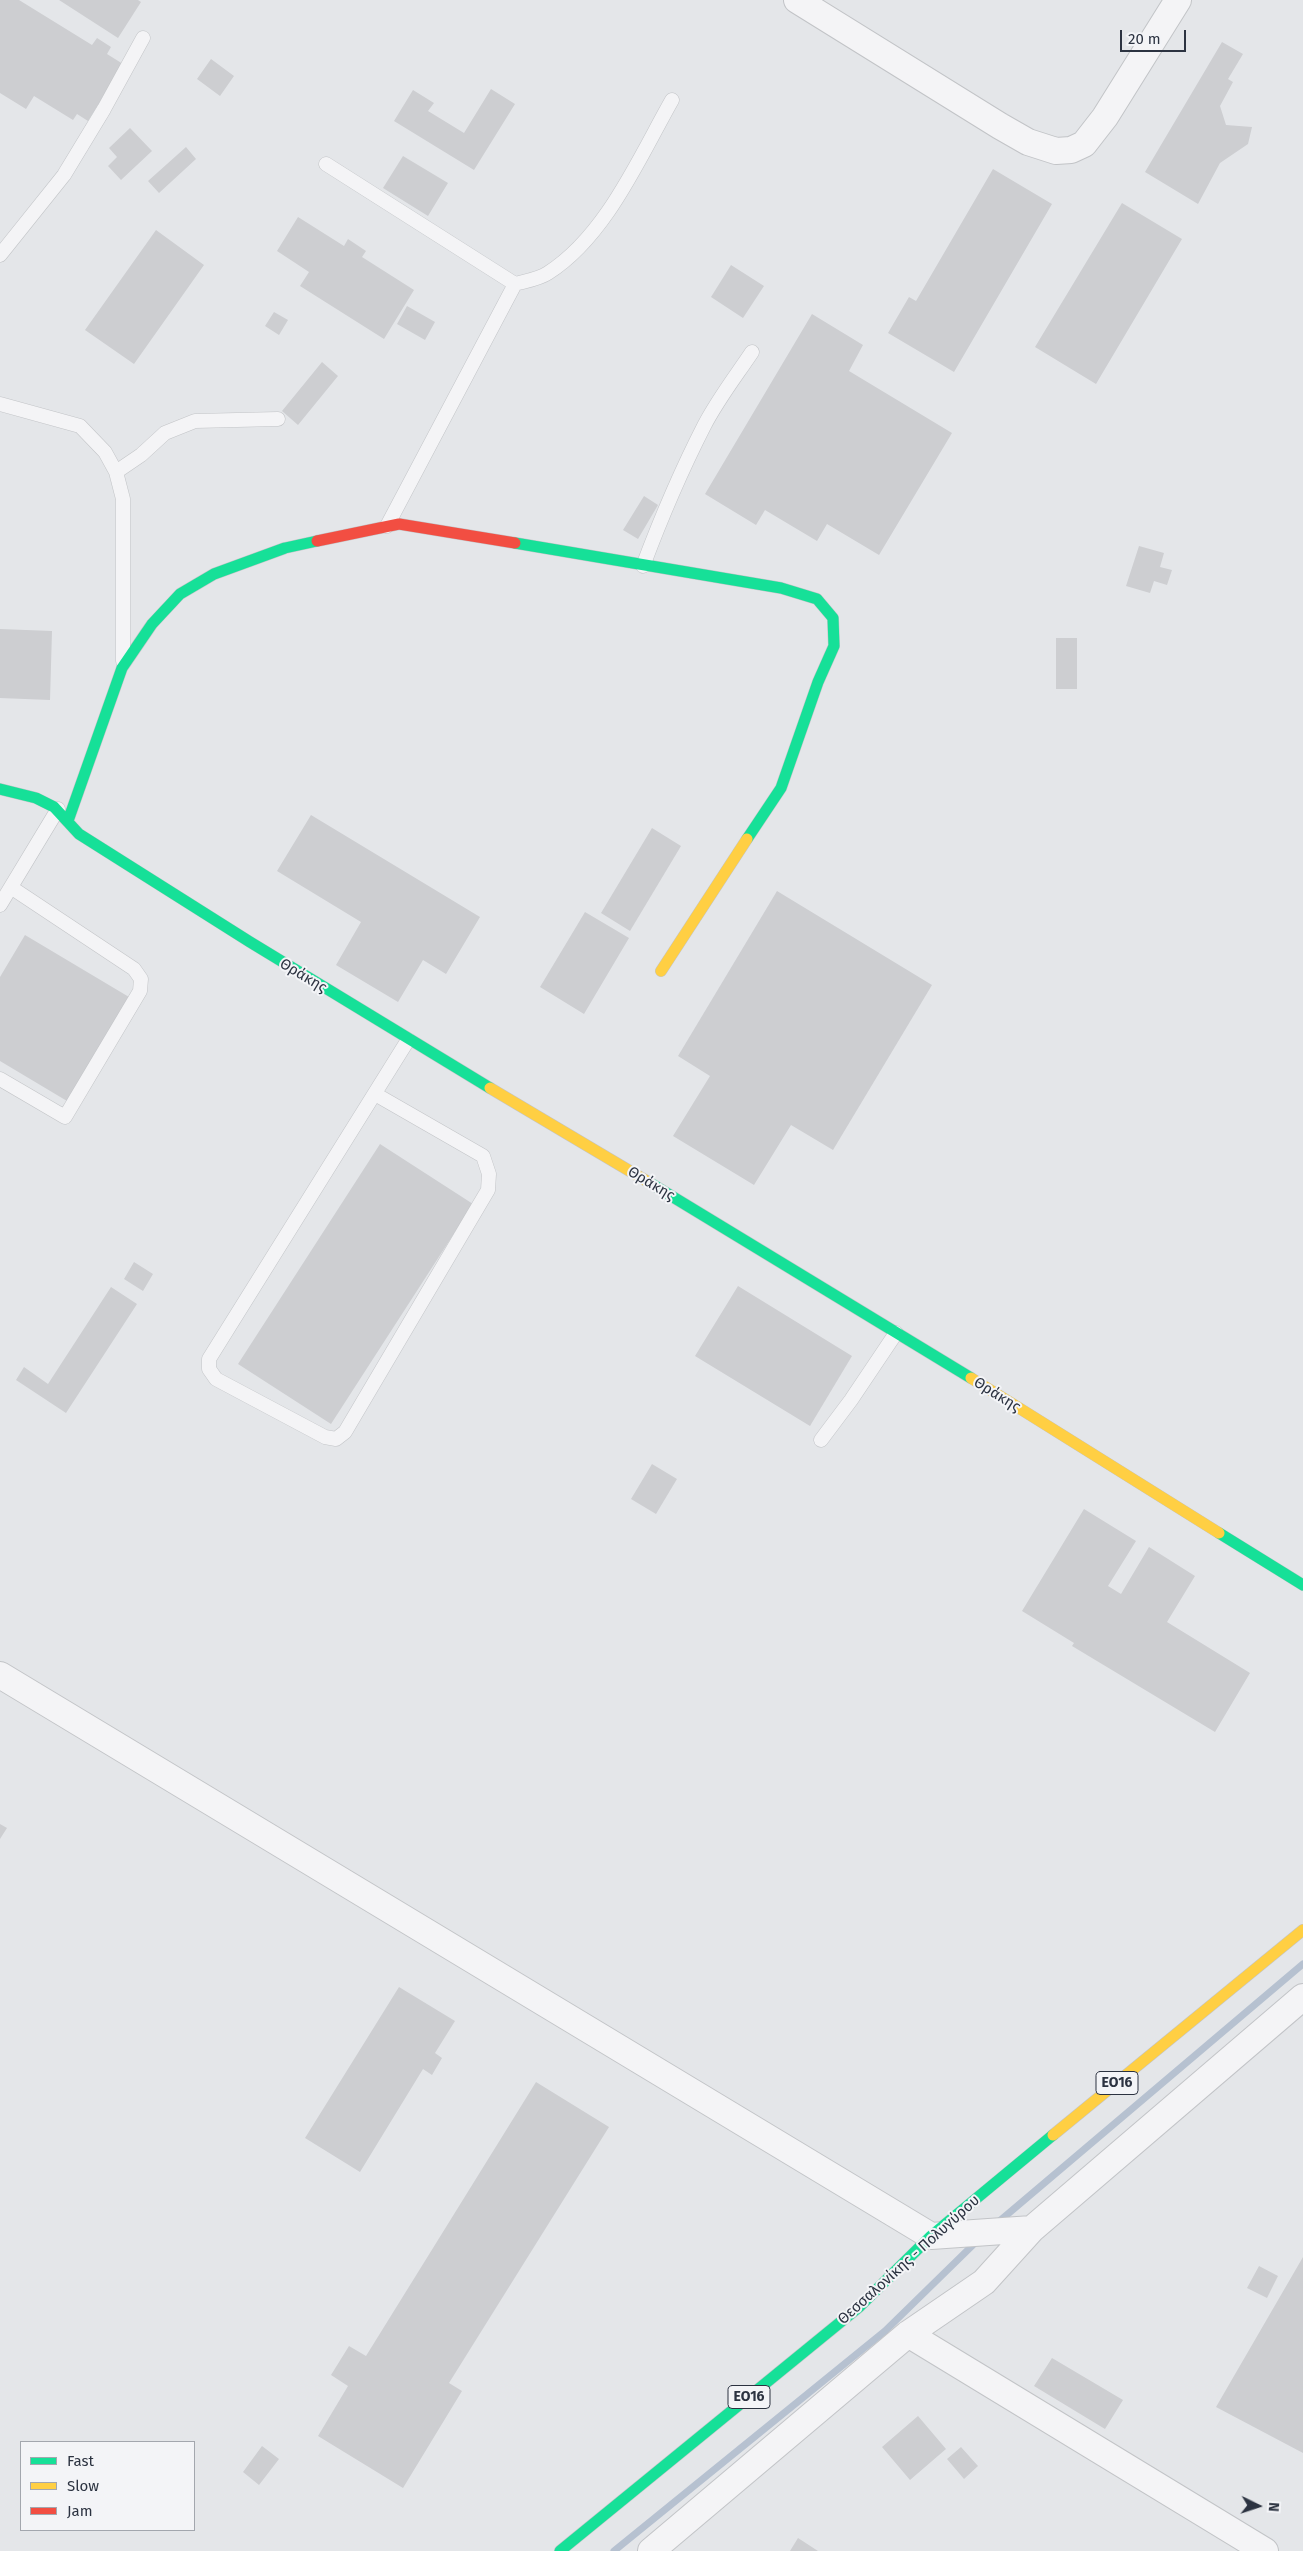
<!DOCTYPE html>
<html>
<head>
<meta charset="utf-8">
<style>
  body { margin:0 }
  #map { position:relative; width:1303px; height:2551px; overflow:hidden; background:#e4e6e9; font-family:"Fira Sans",sans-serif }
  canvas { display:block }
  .legend { position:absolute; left:20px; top:2441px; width:175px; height:90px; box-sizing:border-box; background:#f3f4f7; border:1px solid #a3a7ae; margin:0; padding:6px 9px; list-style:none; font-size:15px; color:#2c3341 }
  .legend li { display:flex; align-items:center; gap:10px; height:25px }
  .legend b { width:25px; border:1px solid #a3a7ae }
  .north { position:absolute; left:1233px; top:2481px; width:50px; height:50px; -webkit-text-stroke:4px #f3f4f7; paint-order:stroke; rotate:94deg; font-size:14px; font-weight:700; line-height:20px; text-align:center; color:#2c3341 }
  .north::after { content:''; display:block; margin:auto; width:18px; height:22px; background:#2c3341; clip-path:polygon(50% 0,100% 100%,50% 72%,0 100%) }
  .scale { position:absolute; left:1120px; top:30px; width:66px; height:22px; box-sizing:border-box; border:2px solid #2c3341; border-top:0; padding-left:6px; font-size:15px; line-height:18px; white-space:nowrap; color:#2c3341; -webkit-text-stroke:4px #f3f4f7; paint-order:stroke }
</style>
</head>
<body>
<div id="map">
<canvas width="1303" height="2551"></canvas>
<ul class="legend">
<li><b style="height:6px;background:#16e098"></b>Fast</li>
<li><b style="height:6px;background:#ffcf43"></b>Slow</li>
<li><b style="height:6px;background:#f24e42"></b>Jam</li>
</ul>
<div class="north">N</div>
<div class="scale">20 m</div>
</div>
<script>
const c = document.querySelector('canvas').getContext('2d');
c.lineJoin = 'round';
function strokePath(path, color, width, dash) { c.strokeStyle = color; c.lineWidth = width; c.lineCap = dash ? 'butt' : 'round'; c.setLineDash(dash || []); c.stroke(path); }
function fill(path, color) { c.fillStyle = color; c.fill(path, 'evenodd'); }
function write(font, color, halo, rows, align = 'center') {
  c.font = font + ' "Fira Sans",sans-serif'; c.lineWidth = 4; c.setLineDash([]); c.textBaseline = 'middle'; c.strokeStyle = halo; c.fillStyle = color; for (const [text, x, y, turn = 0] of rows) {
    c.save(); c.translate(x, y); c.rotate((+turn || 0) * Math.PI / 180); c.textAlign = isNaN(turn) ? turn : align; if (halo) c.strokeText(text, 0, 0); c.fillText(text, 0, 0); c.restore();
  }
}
strokePath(new Path2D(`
  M996,2224L1303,1964
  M614,2551L885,2331L977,2241`), '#b6c1d0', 7);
fill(new Path2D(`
  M0,0H19L92,45L97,38L111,47L107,54L123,64L88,121L77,114L73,120L34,96L26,109L0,93Z
  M59,0H138L141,2L118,38Z
  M1222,42L1243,54L1228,79L1233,82L1220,106L1226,125L1252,127L1248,144L1220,163L1198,204L1145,172Z
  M211,59L234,76L220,96L197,79Z
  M491,89L515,104L474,170L394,121L413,90L434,103L428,111L464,133Z
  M130,128L152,151L121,180L108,166L117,157L109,148Z
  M186,147L196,159L159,193L148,181Z
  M403,156L448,183L428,216L383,188Z
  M993,169L1052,204L954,372L888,333L909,297L916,301Z
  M1122,203L1182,239L1096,384L1035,347Z
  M298,217L344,246L348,239L366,251L362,257L414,290L384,339L300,286L309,272L277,251Z
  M156,230L204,265L134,364L85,330Z
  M731,265L764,286L743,318L711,297Z
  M407,306L435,322L425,340L397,324Z
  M274,312L288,320L279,335L265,326Z
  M812,314L863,345L849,371L952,433L879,555L827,524L817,541L765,510L756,525L705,494Z
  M322,362L338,376L298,425L282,411Z
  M644,496L658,505L638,539L623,530Z
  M1139,546L1164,553L1160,567L1172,570L1167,585L1154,581L1150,593L1126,586Z
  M0,629L52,631L50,700L0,698Z
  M1056,638H1077V689H1056Z
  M311,815L480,917L446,974L423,960L398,1002L336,965L361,922L277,871Z
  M652,828L681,846L630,931L601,913Z
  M777,891L932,985L833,1150L791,1125L754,1185L673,1136L710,1076L678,1056Z
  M585,912L629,938L584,1014L540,987Z
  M25,935L129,997L67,1101L0,1061V977Z
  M380,1144L473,1204L331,1424L238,1364Z
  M134,1262L153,1274L143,1291L124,1279Z
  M738,1286L852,1356L810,1426L695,1356Z
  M111,1287L137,1304L66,1413L16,1380L24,1367L48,1384Z
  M652,1464L677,1479L656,1514L631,1499Z
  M1084,1509L1136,1541L1108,1586L1121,1594L1149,1547L1195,1576L1167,1622L1250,1673L1215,1732L1072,1646L1074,1643L1022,1611Z
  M0,1824L7,1828L0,1839Z
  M399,1987L455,2021L435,2053L442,2058L432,2075L423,2069L360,2172L305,2138Z
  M536,2082L609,2127L449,2383L462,2391L403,2488L318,2436L348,2386L331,2375L349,2346L366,2356Z
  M1303,2257V2453L1216,2407Z
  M1259,2266L1278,2276L1267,2298L1247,2288Z
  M1052,2358L1123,2400L1105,2429L1034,2386Z
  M918,2416L946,2449L910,2480L882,2447Z
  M262,2446L279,2459L259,2485L243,2472Z
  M961,2447L978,2466L964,2479L947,2459Z
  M798,2538L818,2551H790Z`), '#cdced1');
const lane = new Path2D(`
  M326,164L515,284
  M0,255L64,175L104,109L143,38
  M0,404L80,426L105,452L116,472L123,499V661
  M116,472L141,455L165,433L195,421L278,419
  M387,526L515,284C526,281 539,279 548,273C606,236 639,158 672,100
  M643,566C661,518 681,471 704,426C718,399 736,376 752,352
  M0,905L58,809
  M0,1079L65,1117L140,991L141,979L134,969L12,888
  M375,1094L483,1156L489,1174L488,1190L345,1432L336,1439L325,1437L216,1379L209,1369V1359L408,1040
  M821,1440L851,1400L896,1333`);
const street = new Path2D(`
  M797,0L1000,126L1028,142L1056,151L1071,150L1084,144L1105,117L1178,0
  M0,1675L931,2236L1032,2229
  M908,2334L1265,2551
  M651,2551L908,2334L984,2282L1032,2229L1303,1997`);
const fast = new Path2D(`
  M515,543L781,588L817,599L833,618L834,646L818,682L781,788L747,839
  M0,789L36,798L54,807L79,834L250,942L490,1088
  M69,818L122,668L152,624L180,594L214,574L285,548L317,541
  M650,1183L971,1378
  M1219,1533L1303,1585
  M560,2551L859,2307L931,2236L1053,2135`);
const slow = new Path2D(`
  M661,971L747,839
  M490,1088L650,1183
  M971,1378L1219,1533
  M1053,2135L1303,1930`);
const jam = new Path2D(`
  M317,541L399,524L515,543`);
strokePath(lane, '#c2c4c7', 15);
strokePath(street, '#c2c4c7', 28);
strokePath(fast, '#c2c4c7', 12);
strokePath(slow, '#c2c4c7', 12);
strokePath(jam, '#c2c4c7', 12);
strokePath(lane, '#f4f4f6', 14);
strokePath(street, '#f4f4f6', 26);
strokePath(fast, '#16e098', 11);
strokePath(slow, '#ffcf43', 11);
strokePath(jam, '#f24e42', 11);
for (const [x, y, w] of [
  [1117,2083,42],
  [749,2397,42]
]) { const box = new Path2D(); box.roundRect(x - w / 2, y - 11.5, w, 23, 4); c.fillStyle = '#f3f4f7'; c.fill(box); strokePath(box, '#2c3341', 1); }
write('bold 14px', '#2c3341', null, [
  ["ΕΟ16",1117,2083],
  ["ΕΟ16",749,2397]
]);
write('15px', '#2c3341', '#f3f4f7', [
  ["Θράκης",303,976,31],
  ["Θράκης",651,1184,31],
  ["Θράκης",997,1395,32],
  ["Θεσσαλονίκης - Πολυγύρου",909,2260,-42]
]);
</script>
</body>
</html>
